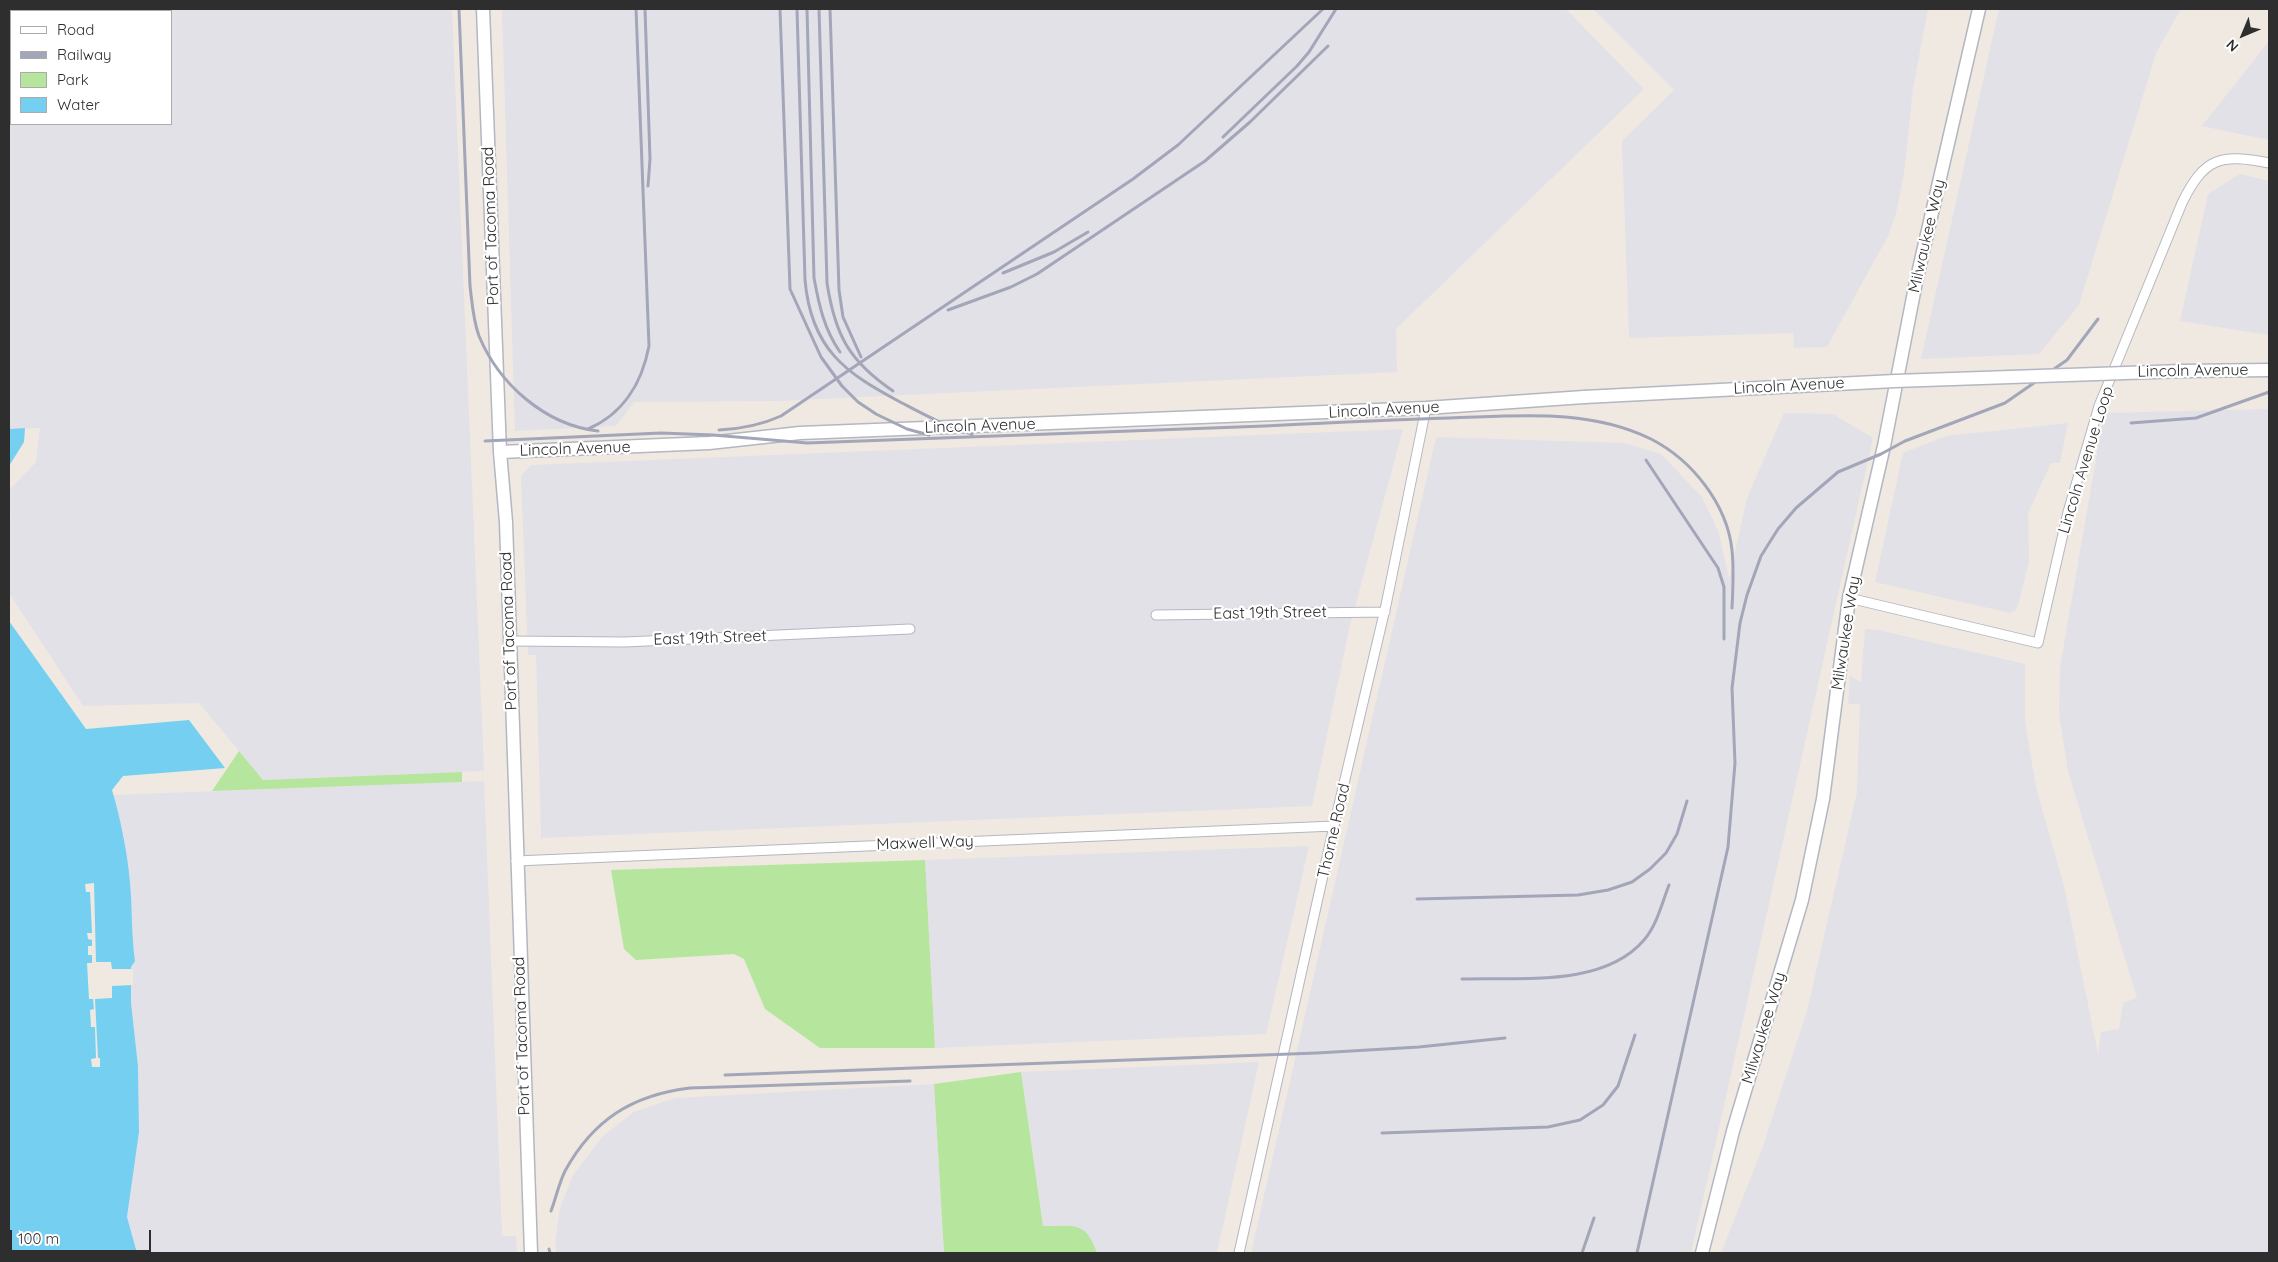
<!DOCTYPE html>
<html>
<head>
<meta charset="utf-8">
<style>
  body { margin:0 }
  #map { position:relative; width:2278px; height:1262px; overflow:hidden; background:#efe9e1; font-family:Quicksand,sans-serif }
  canvas { display:block }
  .frame { position:absolute; inset:0; border:10px solid #2e2e2e; pointer-events:none }
  .legend { position:absolute; left:10px; top:10px; width:162px; height:115px; box-sizing:border-box; background:#fff; border:1px solid #ababab; margin:0; padding:6px 9px; list-style:none; font-size:15px; color:#2e2e2e }
  .legend li { display:flex; align-items:center; gap:10px; height:25px }
  .legend b { width:25px; border:1px solid #ababab }
  .north { position:absolute; left:2218px; top:10px; width:50px; height:50px; -webkit-text-stroke:4px #fff; paint-order:stroke; rotate:225deg; font-size:14px; font-weight:700; line-height:20px; text-align:center; color:#2e2e2e }
  .north::after { content:''; display:block; margin:auto; width:18px; height:22px; background:#2e2e2e; clip-path:polygon(50% 0,100% 100%,50% 72%,0 100%) }
  .scale { position:absolute; left:10px; top:1230px; width:141px; height:22px; box-sizing:border-box; border:2px solid #2e2e2e; border-top:0; padding-left:6px; font-size:15px; line-height:18px; white-space:nowrap; color:#2e2e2e; -webkit-text-stroke:4px #fff; paint-order:stroke }
</style>
</head>
<body>
<div id="map">
<canvas width="2278" height="1262"></canvas>
<div class="frame"></div>
<ul class="legend">
<li><b style="height:6px;background:#fff"></b>Road</li>
<li><b style="height:6px;background:#a3a6b8"></b>Railway</li>
<li><b style="height:14px;background:#b6e59e"></b>Park</li>
<li><b style="height:14px;background:#75cff0"></b>Water</li>
</ul>
<div class="north">N</div>
<div class="scale">100 m</div>
</div>
<script>
const ctx = document.querySelector('canvas').getContext('2d');
ctx.lineJoin = 'round';
function fillPath(path, color) { ctx.fillStyle = color; ctx.fill(path, 'evenodd'); }
function strokePath(path, color, width, dash) { ctx.strokeStyle = color; ctx.lineWidth = width; ctx.lineCap = dash ? 'butt' : 'round'; ctx.setLineDash(dash || []); ctx.stroke(path); }
function label(font, color, halo, rows, align = 'center') {
  ctx.font = font + ' Quicksand,sans-serif'; ctx.lineWidth = 4.5; ctx.setLineDash([]); ctx.textBaseline = 'middle'; ctx.strokeStyle = halo; ctx.fillStyle = color; for (const [text, x, y, turn = 0] of rows) {
    ctx.save(); ctx.translate(x, y); ctx.rotate((+turn || 0) * Math.PI / 180); ctx.textAlign = isNaN(turn) ? turn : align; if (halo) ctx.strokeText(text, 0, 0); ctx.fillText(text, 0, 0); ctx.restore();
  }
}
fillPath(new Path2D(`
  M9 9H452L484 771 263 780 199 703 83 706 9 593V518L11 516 9 509V490L36 462 40 428 9 429ZM11 11H171V124H11Z
  M502 9H1566L1644 89 1396 329 1397 372 777 401 634 402 616 426 515 431Z
  M1593 9H1928L1913 88 1904 174 1896 213 1888 236 1827 347 1794 348 1793 333 1629 338 1622 141 1674 90Z
  M1999 9H2181L2156 53 2079 305 2039 354 1921 359Z
  M2269 41V140L2202 126Z
  M2240 174 2269 181V335L2180 321 2208 194Z
  M2269 409V1253H1721L1761 1152 1807 1011 1857 792 1860 704H1848L1850 676 1861 682 1865 629 1878 630 2025 664V720L2031 758 2037 791 2065 890 2098 1054 2101 1032 2119 1029 2123 1003 2137 998 2068 771 2059 714 2060 667 2104 413Z
  M1784 413 1833 414 1873 438 1691 1253H1251L1436 437 1624 443 1661 454 1702 497 1719 533 1729 579 1747 498Z
  M2068 423 2060 463H2051L2028 513 2029 561 2017 609 2010 613 1875 582 1903 453 1946 436Z
  M1403 429 1350 625 1312 806 541 838 536 655H528L521 476 531 465Z
  M484 781 502 1236H516L517 1253H137L127 1217 139 1132 138 1066 131 1003V967L135 961 130 927 131 895 124 837 113 795Z
  M1309 846 1266 1034 935 1048 925 860Z
  M1259 1062 1217 1253H1047L1021 1072Z
  M934 1084 944 1253H557L555 1244 560 1208 573 1175 603 1136 634 1112 675 1098Z`), '#e3e1e8');
fillPath(new Path2D(`
  M239 751 263 780 462 772V782L212 791Z
  M925 860 935 1048H820L765 1009 744 959 734 954 636 960 624 949 611 870Z
  M1021 1072 1043 1226C1073 1227 1085 1219 1097 1253H944L934 1084Z`), '#b6e59e');
fillPath(new Path2D(`
  M25 428 24 442 9 466V429Z
  M9 621 86 729 189 720 225 768 123 776 112 790C122 824 129 860 131 896 132 918 132 939 135 961L131 967V1003L138 1066 139 1132 127 1217 137 1253H9Z`), '#75cff0');
fillPath(new Path2D(`
  M94 883 96 962H111L112 969H133V985L112 986V998L95 999 98 1058H100V1067H92L91 1059 96 1058 95 1027H91L90 1010 94 1009 93 999H89L87 963H92V955H88V946H92V940L88 939 87 933H92L90 892H86L85 884Z`), '#efe9e1');
const street = new Path2D(`
  M1849 598 2038 643 2068 512 2099 406 2182 203C2204 158 2220 153 2269 163
  M1156 615 1385 612
  M510 641 625 642 910 629
  M516 861 1334 826
  M1239 1253 1334 826 1386 605 1426 408`);
const secondary = new Path2D(`
  M483 9 500 452 506 522 531 1253
  M2183 371 2269 370
  M500 452 709 443 800 433 1426 408 1584 397
  M1702 1253 1733 1131 1802 900 1823 799 1849 598 1884 446 1916 282 1979 9`);
strokePath(street, '#b4b7c1', 11);
strokePath(secondary, '#b4b7c1', 15);
strokePath(street, '#fff', 9);
strokePath(secondary, '#fff', 12);
strokePath(new Path2D(`
  M459 9 470 286C472 302 473 320 479 336 499 384 545 425 598 431
  M645 9 650 159 648 186
  M780 9 790 289 821 357 842 386 858 402 876 414 907 429 929 435
  M797 9 805 280C811 349 845 373 902 403 925 415 947 427 972 434
  M807 9 814 278C819 305 824 329 840 352
  M819 9 827 283C835 335 849 361 893 391
  M830 9 839 290 843 317 861 357
  M1223 137 1297 66 1309 52 1336 9
  M1003 273 1054 252 1088 232
  M948 310 1011 287 1037 274 1205 161 1250 122 1328 46
  M2131 423 2196 418 2269 392
  M588 429C623 414 642 383 649 346L636 9
  M719 430C741 429 761 425 781 416L1133 179 1178 145 1323 9
  M485 441 661 433 713 435 807 443C959 437 1112 432 1265 426 1326 423 1388 420 1449 418 1517 416 1588 408 1651 439 1692 460 1727 504 1732 550 1734 569 1733 589 1732 608
  M1646 460 1718 568 1724 587V639
  M1417 899 1578 895 1608 890 1632 882 1650 869 1666 853 1677 834 1687 801
  M1462 979C1519 977 1603 988 1644 940 1657 925 1662 903 1669 885
  M725 1075 1317 1053 1419 1047 1505 1038
  M1382 1133 1548 1127 1580 1120 1603 1105 1618 1086 1635 1035
  M551 1211C556 1198 559 1183 565 1171 593 1120 632 1095 690 1088L910 1081
  M549 1249 550 1253
  M1582 1253 1594 1218
  M1637 1253 1728 847 1735 763 1732 688 1740 623 1747 595 1761 556 1778 529 1796 508 1838 472 1881 454 1905 441 2005 403 2067 360 2098 319`), '#a3a6b8', 3);
const secondaryBridge = new Path2D(`
  M1584 397 1895 381 2183 371`);
strokePath(secondaryBridge, '#b4b7c1', 15, []);
strokePath(secondaryBridge, '#fff', 12);
label('16px', '#2e2e2e', '#fff', [
  ["Port of Tacoma Road",491,226,-92],
  ["Milwaukee Way",1927,236,-77],
  ["Lincoln Avenue",2193,371,-1],
  ["Lincoln Avenue",1789,386,-3],
  ["Lincoln Avenue",1384,410,-3],
  ["Lincoln Avenue",980,426,-2],
  ["Lincoln Avenue",575,449,-2],
  ["Lincoln Avenue Loop",2086,460,-73],
  ["East 19th Street",1270,613,-1],
  ["Port of Tacoma Road",509,631,-92],
  ["Milwaukee Way",1846,633,-81],
  ["East 19th Street",710,638,-2],
  ["Thorne Road",1334,831,-77],
  ["Maxwell Way",925,843,-2],
  ["Milwaukee Way",1764,1028,-73],
  ["Port of Tacoma Road",522,1036,-92]
]);
</script>
</body>
</html>
